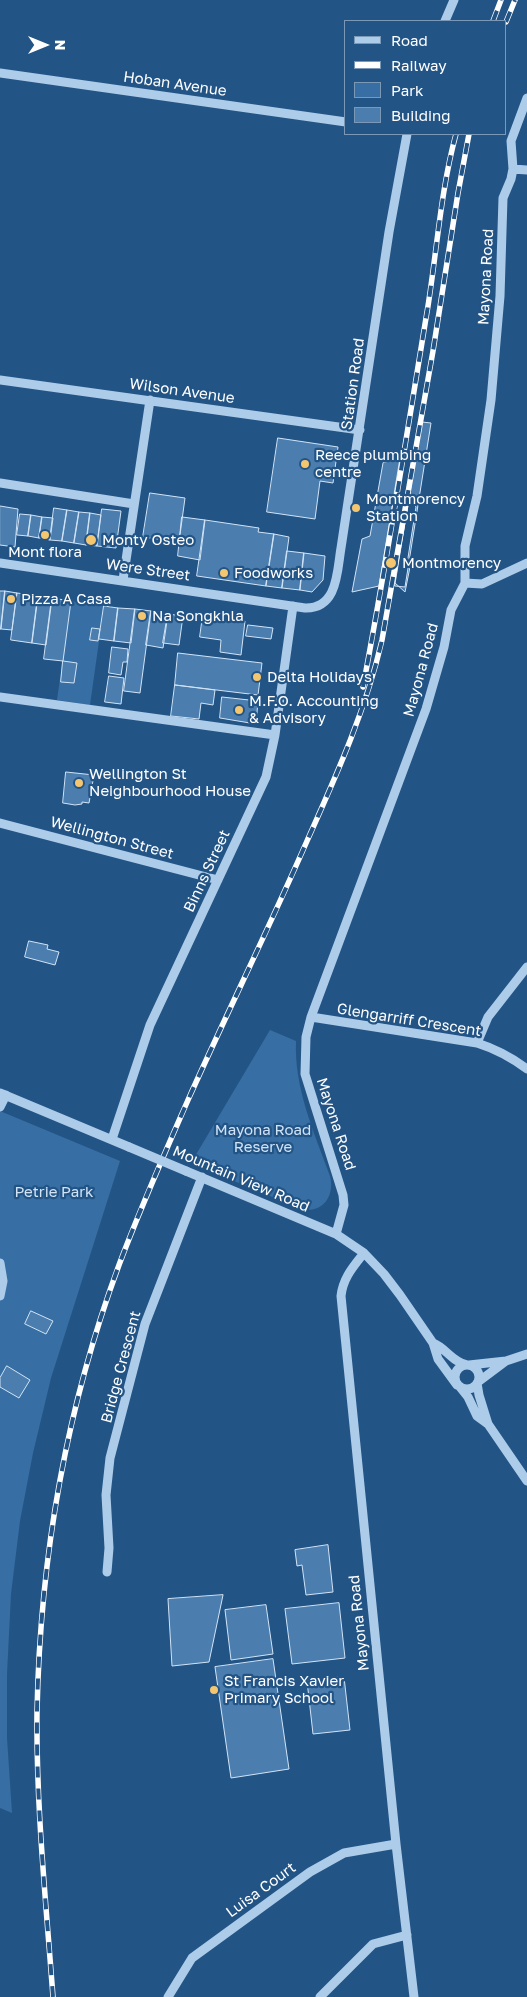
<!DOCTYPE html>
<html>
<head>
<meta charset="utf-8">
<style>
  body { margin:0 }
  #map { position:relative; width:527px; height:1997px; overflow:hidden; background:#235486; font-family:"Golos Text",sans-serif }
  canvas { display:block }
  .legend { position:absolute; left:344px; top:20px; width:162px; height:115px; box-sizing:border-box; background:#235486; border:1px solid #7b98b6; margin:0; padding:6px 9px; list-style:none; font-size:15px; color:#fff }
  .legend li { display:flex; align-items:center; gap:10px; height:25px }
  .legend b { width:25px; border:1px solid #7b98b6 }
  .north { position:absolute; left:20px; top:20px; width:50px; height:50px; -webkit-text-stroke:4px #235486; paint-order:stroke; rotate:90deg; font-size:14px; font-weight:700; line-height:20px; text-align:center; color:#fff }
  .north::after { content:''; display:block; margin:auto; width:18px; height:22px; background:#fff; clip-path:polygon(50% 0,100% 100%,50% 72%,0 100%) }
</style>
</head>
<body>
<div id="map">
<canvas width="527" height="1997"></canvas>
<ul class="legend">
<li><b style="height:6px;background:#adcce9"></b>Road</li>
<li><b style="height:6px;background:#fff"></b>Railway</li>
<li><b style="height:14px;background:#376ea3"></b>Park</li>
<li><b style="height:14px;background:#4b7eae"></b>Building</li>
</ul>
<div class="north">N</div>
</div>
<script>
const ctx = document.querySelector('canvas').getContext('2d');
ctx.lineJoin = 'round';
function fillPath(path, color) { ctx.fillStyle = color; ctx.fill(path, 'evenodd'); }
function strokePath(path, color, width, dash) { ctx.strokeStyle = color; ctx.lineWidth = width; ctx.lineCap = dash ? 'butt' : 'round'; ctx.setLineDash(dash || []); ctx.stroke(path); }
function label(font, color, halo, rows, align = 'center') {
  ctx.font = font + ' "Golos Text",sans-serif'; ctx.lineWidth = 4.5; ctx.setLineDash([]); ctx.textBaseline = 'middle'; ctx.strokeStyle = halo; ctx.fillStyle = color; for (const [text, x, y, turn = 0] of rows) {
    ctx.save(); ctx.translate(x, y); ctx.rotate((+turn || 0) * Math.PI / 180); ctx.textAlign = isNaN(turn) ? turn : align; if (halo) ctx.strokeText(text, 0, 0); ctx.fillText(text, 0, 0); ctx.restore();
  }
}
fillPath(new Path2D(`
  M71 601 104 606 90 705 57 700Z
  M270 1030 296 1041C294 1088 314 1132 330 1176 335 1196 323 1214 301 1209L191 1163Z
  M0 1111 120 1161 51 1378 33 1453 20 1521 11 1594 7 1674V1738L12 1813 0 1808Z`), '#376ea3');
const building = new Path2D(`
  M422 422 431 423 405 587 395 586Z
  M278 438 338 447 333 483 320 481 315 519 267 512Z
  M400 458 379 586 352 592 362 539 370 536 383 463Z
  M150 493 185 498 179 542 143 537Z
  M409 499 416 507 407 564 410 567 405 592 395 583Z
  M0 506 18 509 15 547 0 545Z
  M54 508 67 510 62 541 50 540Z
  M102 509 121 511 116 548 97 546Z
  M67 510 79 512 74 543 62 541Z
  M79 512 90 513 86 545 74 543Z
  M90 513 101 515 97 546 86 545Z
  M20 514 31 515 28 536 17 535Z
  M31 515 42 517 39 538 28 536Z
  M42 517 53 518 50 540 39 538Z
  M182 517 205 520 200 560 178 556Z
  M205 520 259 528 258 532 274 534 266 586 197 576Z
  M274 534 289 537 282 588 266 586Z
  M287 551 304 553 300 590 282 588Z
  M304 553 325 556 323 580 312 592 300 590Z
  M0 591H5L1 629H0Z
  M5 591 17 593 12 630 1 629Z
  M17 593 38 596 32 643 11 640Z
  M38 596 52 598 46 645 32 643Z
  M52 598 71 601 63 661 44 659Z
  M104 606 118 608 114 641 99 639Z
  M118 608 135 609 131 643 114 641Z
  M135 609 151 611 140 693 124 691Z
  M151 611 168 614 163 648 146 645Z
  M168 614 183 616 179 645 163 643Z
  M203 615 245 621 241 655 220 652 221 640 200 637Z
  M248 625 273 628 271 639 246 636Z
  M92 628 100 629 98 641 90 640Z
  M112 647 128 649 127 662H123L121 675 109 673Z
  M178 653 262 663 258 695 175 685Z
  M63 661 77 663 74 683 61 682Z
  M109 676 124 678 121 704 105 702Z
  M175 685 215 690 213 705 201 703 199 719 171 716Z
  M222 697 258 701 256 724 220 718Z
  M66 772 94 775 89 803 82 802V804L75 805 63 803Z
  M29 941 48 945 47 949 59 952 55 965 25 957Z
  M31 1311 53 1321 46 1334 25 1324Z
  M7 1366 30 1380 19 1398 0 1387V1378Z
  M328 1545 333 1592 306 1595 302 1565 297 1566 295 1550Z
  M223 1595 209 1662 172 1666 168 1599Z
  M339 1603 345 1658 292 1664 285 1609Z
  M266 1605 273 1654 231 1660 225 1610Z
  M273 1659 289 1769 231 1778 215 1667Z
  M344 1677 350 1730 313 1734 307 1681Z`);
fillPath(building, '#4b7eae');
strokePath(building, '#d1e4f7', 1);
strokePath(new Path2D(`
  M445 21 454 0
  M0 73 346 122
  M513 169 527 170
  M0 380 360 430
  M0 483 134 504
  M0 563 305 608C338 609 337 571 341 548L389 232 407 134
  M123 580 150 400
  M465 583 482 584 527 563
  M0 697 275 735
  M0 823 218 880
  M311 1017 477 1043C496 1049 511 1057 527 1069
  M477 1043 488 1017 527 967
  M0 1093 129 1147
  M0 1107 6 1095
  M112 1139 150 1025 266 777 275 735 293 606
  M186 1171 336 1234 364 1253 384 1274 400 1295 433 1343 438 1359 457 1385
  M336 1234 344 1205 343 1195 305 1074 306 1037 311 1017 426 709 444 647 451 610 465 583V546L477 496 491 400 500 296 503 198 511 179 513 169 511 141 527 98
  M364 1253C353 1267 343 1278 341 1296L396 1844 414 1997
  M0 1263 3 1281 0 1296
  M433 1343C446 1348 452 1362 467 1365
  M469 1365 506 1361 527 1354
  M455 1377a12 12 0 1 1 24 0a12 12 0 1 1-24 0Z
  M478 1382 506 1361
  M477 1383 479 1395 488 1424
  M460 1387 468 1397 477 1416 488 1424 527 1481
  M107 1572 109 1548 106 1495 110 1458 145 1324 202 1177
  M168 1997 192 1958 310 1872 344 1853 396 1844
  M320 1997 373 1944 407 1935`), '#adcce9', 9);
const rail = new Path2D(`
  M493 21 501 0
  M506 22 515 0
  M363 687C387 560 407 433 428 306 437 249 441 189 456 134
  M53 1997C46 1902 36 1807 37 1712 40 1559 66 1408 119 1265 140 1209 164 1155 188 1100 227 1013 269 928 307 841 336 776 366 710 382 640L433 351 458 193 469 134`);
strokePath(rail, '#fff', 5.5);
strokePath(rail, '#235486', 4, [11]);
strokePath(new Path2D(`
  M129 1147 186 1171`), '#adcce9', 9);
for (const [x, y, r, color] of [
  [305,464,5,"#f4c670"],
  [356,508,5,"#f4c670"],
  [45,535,5,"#f4c670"],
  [91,540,6,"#f4c670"],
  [391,563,6,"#f4c670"],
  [224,573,5,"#f4c670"],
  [11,599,5,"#f4c670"],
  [142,616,5,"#f4c670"],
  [257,677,5,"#f4c670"],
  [239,710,5,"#f4c670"],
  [79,783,5,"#f4c670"],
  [214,1690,5,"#f4c670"]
]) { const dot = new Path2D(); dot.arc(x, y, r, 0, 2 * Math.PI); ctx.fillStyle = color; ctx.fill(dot); strokePath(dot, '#235486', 2); }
label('15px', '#fff', '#235486', [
  ["Hoban Avenue",175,84,8],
  ["Mayona Road",486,277,-87],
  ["Station Road",353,384,-82],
  ["Wilson Avenue",182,391,8],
  ["Were Street",148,570,8],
  ["Mayona Road",421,670,-75],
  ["Wellington Street",112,838,15],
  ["Binns Street",207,871,-65],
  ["Glengarriff Crescent",409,1020,9],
  ["Mayona Road",336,1124,72],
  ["Mountain View Road",241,1179,23],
  ["Bridge Crescent",121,1367,-75],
  ["Mayona Road",359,1623,-96],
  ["Luisa Court",261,1890,-36]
]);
label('15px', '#fff', '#235486', [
  ["Reece plumbing",315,455],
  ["centre",315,472],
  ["Montmorency",366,499],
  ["Station",366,516],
  ["Monty Osteo",102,540],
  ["Mont flora",45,552,"center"],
  ["Montmorency",402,563],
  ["Foodworks",234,573],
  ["Pizza A Casa",21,599],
  ["Na Songkhla",152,616],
  ["Delta Holidays",267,677],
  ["M.F.O. Accounting",249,701],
  ["& Advisory",249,718],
  ["Wellington St",89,774],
  ["Neighbourhood House",89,791],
  ["St Francis Xavier",224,1681],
  ["Primary School",224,1698]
], 'left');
label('15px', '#d1e4f7', '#235486', [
  ["Mayona Road",263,1130],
  ["Reserve",263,1147],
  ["Petrie Park",54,1192]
]);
</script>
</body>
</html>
